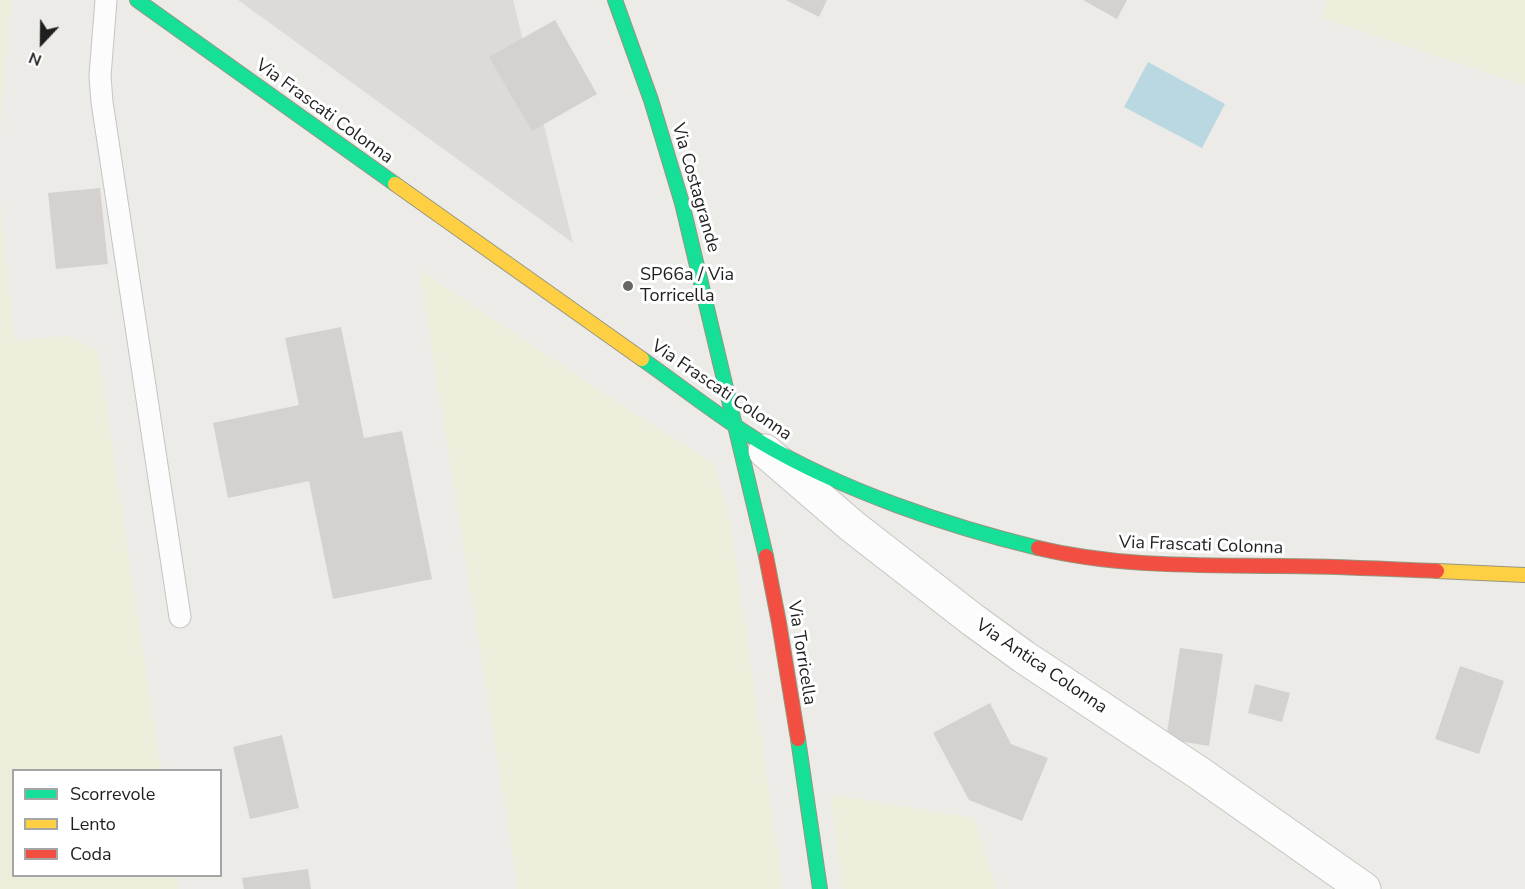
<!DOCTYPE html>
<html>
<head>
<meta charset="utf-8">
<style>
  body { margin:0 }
  #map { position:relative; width:1525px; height:889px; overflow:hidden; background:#edebe8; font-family:"Nunito Sans",sans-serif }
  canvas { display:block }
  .legend { position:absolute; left:12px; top:769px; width:210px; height:108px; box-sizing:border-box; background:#fff; border:2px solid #a5a5a5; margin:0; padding:8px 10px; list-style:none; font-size:18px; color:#1f1f1f }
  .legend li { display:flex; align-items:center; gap:12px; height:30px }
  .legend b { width:30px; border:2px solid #a5a5a5 }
  .north { position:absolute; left:12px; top:12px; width:60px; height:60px; -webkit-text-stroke:4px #fff; paint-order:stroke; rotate:202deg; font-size:16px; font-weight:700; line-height:24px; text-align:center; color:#1f1f1f }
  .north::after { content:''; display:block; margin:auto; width:21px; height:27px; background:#1f1f1f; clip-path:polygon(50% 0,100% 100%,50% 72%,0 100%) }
</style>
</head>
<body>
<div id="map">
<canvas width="1525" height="889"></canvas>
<ul class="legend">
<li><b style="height:8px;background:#16e098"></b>Scorrevole</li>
<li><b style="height:8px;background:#ffcf43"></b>Lento</li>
<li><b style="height:8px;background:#f24e42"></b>Coda</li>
</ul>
<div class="north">N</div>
</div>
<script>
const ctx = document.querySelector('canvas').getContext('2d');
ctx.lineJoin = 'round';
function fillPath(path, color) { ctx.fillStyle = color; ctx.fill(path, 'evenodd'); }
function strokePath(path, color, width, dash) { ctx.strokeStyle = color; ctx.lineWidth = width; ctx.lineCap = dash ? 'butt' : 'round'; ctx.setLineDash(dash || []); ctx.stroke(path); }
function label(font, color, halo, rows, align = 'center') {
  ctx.font = font + ' "Nunito Sans",sans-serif'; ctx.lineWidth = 6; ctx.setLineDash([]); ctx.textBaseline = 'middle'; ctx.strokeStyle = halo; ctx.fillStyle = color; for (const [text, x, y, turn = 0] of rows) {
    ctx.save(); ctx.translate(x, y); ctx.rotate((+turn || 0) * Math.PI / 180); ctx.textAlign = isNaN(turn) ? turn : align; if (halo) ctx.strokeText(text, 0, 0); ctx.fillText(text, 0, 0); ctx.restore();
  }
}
fillPath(new Path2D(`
  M238 0H513L573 243Z`), '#dcdbd9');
fillPath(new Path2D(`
  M0 0H11L0 135Z
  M1327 0H1525V85L1320 18Z
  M0 198 14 340 67 336 98 350 161 770H14V876H177L179 889H0Z
  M419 269 610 397 713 463 730 518 783 889H518Z
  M830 794 974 818 997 889H842Z`), '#eceddb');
fillPath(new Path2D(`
  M1148 62 1225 104 1202 148 1124 107Z`), '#bad8e1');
fillPath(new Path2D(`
  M786 0H827L819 17Z
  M1083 0H1127L1117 19Z
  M555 20 597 94 532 131 489 57Z
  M100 188 108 264 56 269 48 193Z
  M341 327 364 438 402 431 432 579 333 599 309 481 228 498 213 423 299 405 285 338Z
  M1180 648 1223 654 1209 746 1166 739Z
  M1460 666 1504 681 1479 754 1435 739Z
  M1255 684 1290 693 1282 722 1248 713Z
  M990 703 1011 744 1048 758 1022 821 969 800 933 733Z
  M282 735 299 808 250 819 233 747Z
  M308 869 311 889H244L242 878Z`), '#d4d1cf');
const lane = new Path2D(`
  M106 0 100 76 102 102 180 617`);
const street = new Path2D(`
  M765 451 852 526 973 620 1024 657 1199 773 1364 889`);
const fast = new Path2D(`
  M137 0 395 184
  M615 0 651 100 682 203 766 556
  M642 359C682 387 720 418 762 443 842 490 947 526 1038 548
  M798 739 820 889`);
const slow = new Path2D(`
  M395 184 642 359
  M1437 571 1525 575`);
const jam = new Path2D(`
  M1038 548C1117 567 1197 565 1278 566 1331 566 1384 569 1437 571
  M766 556 779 623 798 739`);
strokePath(lane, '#c6c5c4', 23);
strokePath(street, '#c6c5c4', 35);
strokePath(fast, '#95977f', 16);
strokePath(slow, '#95977f', 16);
strokePath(jam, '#95977f', 16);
strokePath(lane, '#fcfcfc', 21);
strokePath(street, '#fcfcfc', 33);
strokePath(fast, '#16e098', 14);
strokePath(slow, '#ffcf43', 14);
strokePath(jam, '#f24e42', 14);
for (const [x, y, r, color] of [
  [628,286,6,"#676665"]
]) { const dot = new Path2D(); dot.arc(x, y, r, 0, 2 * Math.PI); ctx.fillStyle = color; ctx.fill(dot); strokePath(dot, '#fff', 2); }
label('18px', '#1f1f1f', '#fff', [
  ["Via Frascati Colonna",324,112,36],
  ["Via Costagrande",695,188,74],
  ["Via Frascati Colonna",721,391,34],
  ["Via Frascati Colonna",1201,546,2],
  ["Via Torricella",801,653,81],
  ["Via Antica Colonna",1041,667,34]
]);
label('18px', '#1f1f1f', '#fff', [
  ["SP66a / Via",640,276],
  ["Torricella",640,297]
], 'left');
</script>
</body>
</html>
